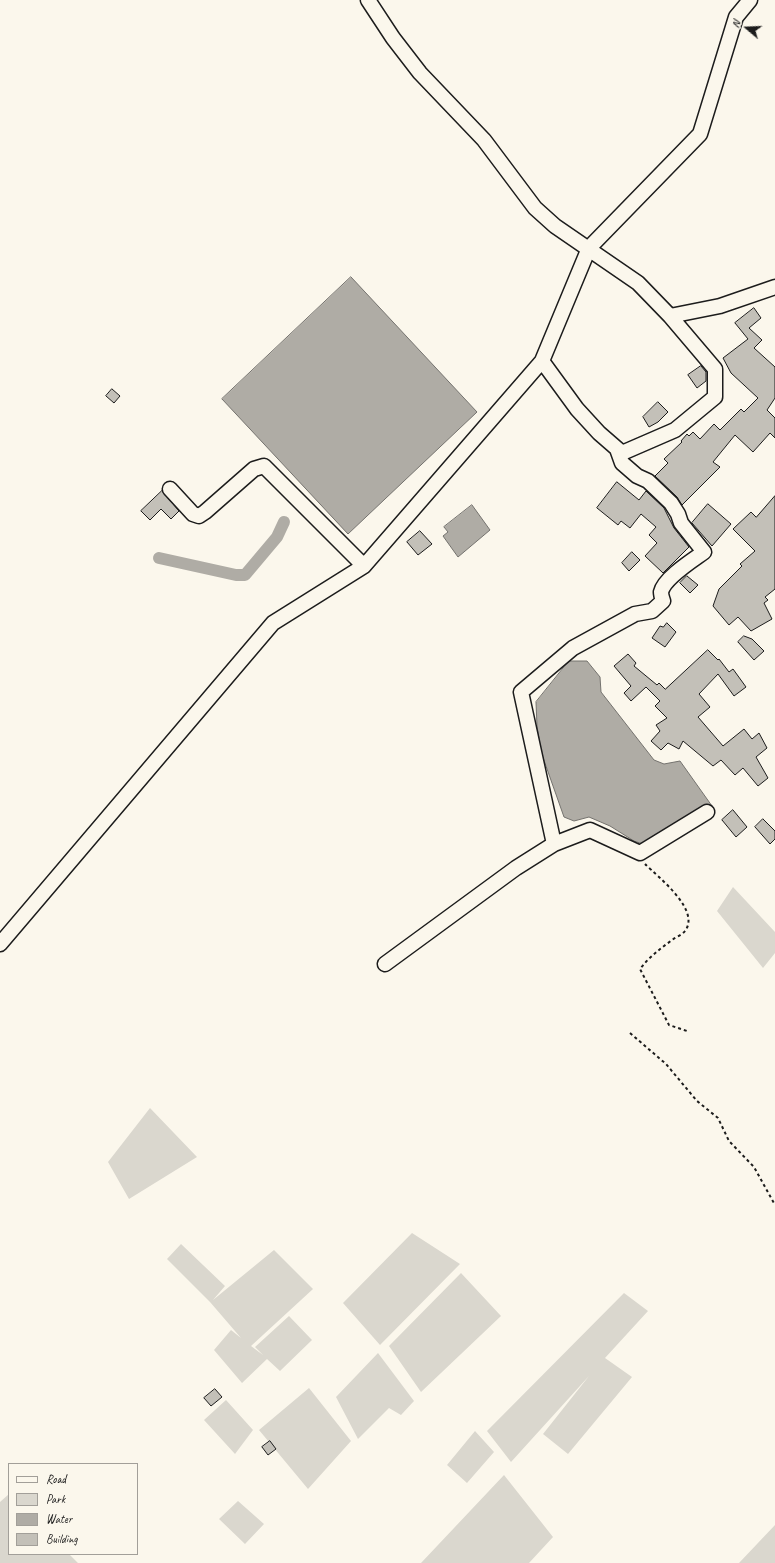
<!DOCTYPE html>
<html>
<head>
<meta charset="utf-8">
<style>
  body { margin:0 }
  #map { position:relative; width:775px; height:1563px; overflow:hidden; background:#fbf7ec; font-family:Caveat,sans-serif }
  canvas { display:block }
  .legend { position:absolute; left:8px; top:1463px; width:130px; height:92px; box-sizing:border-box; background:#fbf7ec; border:1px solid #a29f99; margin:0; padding:5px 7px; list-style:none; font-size:12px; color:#1c1c1c }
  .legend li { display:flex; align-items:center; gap:8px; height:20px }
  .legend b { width:20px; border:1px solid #a29f99 }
  .north { position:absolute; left:727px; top:8px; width:40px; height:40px; -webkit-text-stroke:3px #fbf7ec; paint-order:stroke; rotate:289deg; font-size:11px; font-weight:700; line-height:16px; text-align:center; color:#1c1c1c }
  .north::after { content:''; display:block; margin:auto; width:14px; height:18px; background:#1c1c1c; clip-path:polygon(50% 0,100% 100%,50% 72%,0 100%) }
</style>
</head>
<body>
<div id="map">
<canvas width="775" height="1563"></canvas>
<ul class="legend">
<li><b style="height:5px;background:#fbf7ec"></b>Road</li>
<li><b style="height:11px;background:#dad7ce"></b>Park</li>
<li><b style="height:11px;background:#afaca5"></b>Water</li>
<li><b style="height:11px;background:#c3c0b8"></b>Building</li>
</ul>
<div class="north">N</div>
</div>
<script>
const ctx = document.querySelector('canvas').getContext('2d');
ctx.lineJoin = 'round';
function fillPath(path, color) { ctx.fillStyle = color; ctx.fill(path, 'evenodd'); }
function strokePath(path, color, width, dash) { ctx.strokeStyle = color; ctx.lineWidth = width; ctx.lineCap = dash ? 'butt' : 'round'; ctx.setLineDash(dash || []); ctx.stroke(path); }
fillPath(new Path2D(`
  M733 887 775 932V953L763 968 717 911Z
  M150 1108 197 1157 129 1199 108 1162Z
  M412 1233 460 1264 380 1345 343 1303Z
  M181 1244 225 1286 213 1300 274 1250 313 1289 251 1346 263 1355 255 1347 289 1316 312 1340 280 1371 267 1359 242 1383 214 1350 231 1330 241 1338 210 1302 167 1259Z
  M461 1273 501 1316 421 1392 389 1346Z
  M624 1293 648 1311 605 1358 632 1377 568 1454 543 1434 589 1376 511 1462 487 1431Z
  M378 1353 414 1401 401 1415 389 1408 358 1439 336 1397Z
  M309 1388 351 1441 308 1489 259 1430Z
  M226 1400 253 1430 235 1454 204 1420Z
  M475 1431 494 1452 467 1483 447 1465Z
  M504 1475 553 1537 529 1563H421Z
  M9 1494V1554H69L78 1563H0V1502Z
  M238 1501 264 1524 245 1544 219 1519Z
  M775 1525V1563H739Z`), '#dad7ce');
const water = new Path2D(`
  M351 277 477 412 348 534 222 399Z
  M472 505 490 530 458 557 443 536 448 532 444 527Z
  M569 661H587L600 677 601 692 654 760 664 764 680 761 712 806 643 844 634 841 610 826 589 817 574 821 564 817 541 752 537 726 536 702Z`);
fillPath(water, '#afaca5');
strokePath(water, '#74726e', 1);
strokePath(new Path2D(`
  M159 558 236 575H245L277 537 284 522`), '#afaca5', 12);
const building = new Path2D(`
  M754 308 761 318 749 328 762 340 754 348 775 367V398L767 410 775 418V438L770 433 753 452 735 435 713 462 720 467 682 505 677 497 655 476 668 463 664 459 682 442 681 441 687 434 689 436 693 432 700 439 714 424 720 430 741 409 744 412 758 398 731 373 723 358 748 339 735 323Z
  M701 366 706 372V381L697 388 688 375Z
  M112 389 120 396 114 403 106 396Z
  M658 402 668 412 658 422 649 427 643 417Z
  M617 482 639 500 646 491 664 508 674 528 689 547 663 573 645 556 657 543 649 535 656 527 641 514 630 528 621 521 618 525 597 508Z
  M162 491 179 511 171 519 161 509 150 520 141 511Z
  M775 496V589L765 597 768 600 764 603 772 619 751 631 738 617 729 625 713 606 719 589 742 566 740 564 755 551 733 529 751 512 756 517Z
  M708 504 731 524 712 546 692 523Z
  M420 531 432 544 418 555 407 542Z
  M632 552 640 560 629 571 622 563Z
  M687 576 698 585 690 593 680 583Z
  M667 623 676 632 665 647 652 638 660 626 663 627Z
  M744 636 752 639 764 651 754 660 738 642Z
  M708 650 718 660 719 659 729 672 733 669 746 687 734 696 718 674 699 694 710 707 698 717 723 746 744 729 752 739 759 733 767 748 756 757 768 778 758 786 743 768 735 775 721 760 713 766 683 741 679 749 668 743 661 750 651 741 660 731 656 725 667 718 655 706 660 701 646 687 631 701 624 693 631 686 614 666 628 654 636 663 634 666 657 685 659 683 665 689Z
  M733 810 747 827 736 837 722 820Z
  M763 819 775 831V839L770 844 755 827Z
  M215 1389 222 1397 211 1406 204 1398Z
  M270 1441 276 1449 268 1455 262 1447Z`);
fillPath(building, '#c3c0b8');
strokePath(building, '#1c1c1c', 1);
const minor = new Path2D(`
  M368 0 393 38 420 73 484 140 535 208 555 226 638 283 670 316
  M542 361 577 409 599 433 622 453 675 430 715 397V369L670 316 720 306 775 287
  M170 489 193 514 199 516 205 512 254 469 264 466 364 566
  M554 844 590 830 640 853 707 812
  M0 944 273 623 364 566 542 361 589 248 700 134 736 17 750 0
  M385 964 516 868 554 844 521 692 573 648 635 614 652 611 663 601C662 598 661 595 661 592 664 578 693 560 704 552L681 523 678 514 671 503 648 481 637 476 622 463 617 449`);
strokePath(minor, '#1c1c1c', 17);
strokePath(new Path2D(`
  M645 864C658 877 701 910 685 931 682 935 676 937 672 940 660 949 649 957 640 969L669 1025 687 1031
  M630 1033 666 1064 697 1101 718 1118 729 1141 754 1167 775 1205`), '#1c1c1c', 2, [3, 3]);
strokePath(minor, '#fbf7ec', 14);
</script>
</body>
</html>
